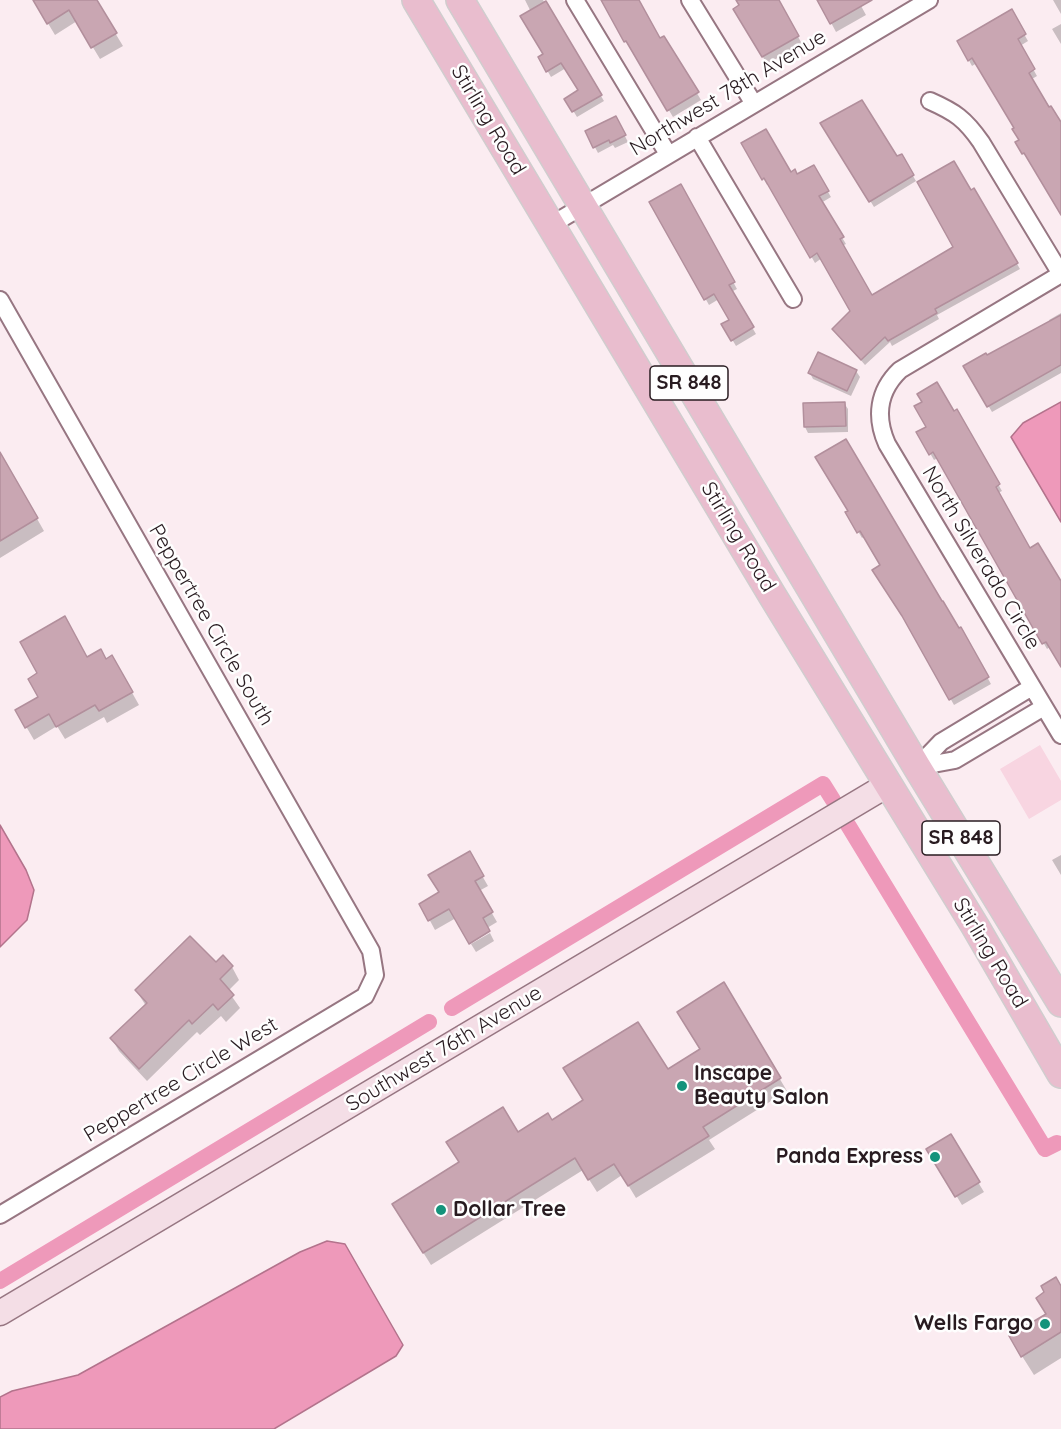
<!DOCTYPE html>
<html>
<head>
<meta charset="utf-8">
<style>
  body { margin:0 }
  canvas { display:block; background:#fbecf1 }
</style>
</head>
<body>
<canvas width="1061" height="1429"></canvas>
<script>
const ctx = document.querySelector('canvas').getContext('2d');
ctx.lineJoin = 'round';
function fillPath(path, color) { ctx.fillStyle = color; ctx.fill(path, 'evenodd'); }
function strokePath(path, color, width, dash) { ctx.strokeStyle = color; ctx.lineWidth = width; ctx.lineCap = dash ? 'butt' : 'round'; ctx.setLineDash(dash || []); ctx.stroke(path); }
function label(font, color, halo, rows, align = 'center') {
  ctx.font = font + ' Quicksand,sans-serif'; ctx.lineWidth = 5; ctx.setLineDash([]); ctx.textBaseline = 'middle'; ctx.strokeStyle = halo; ctx.fillStyle = color; for (const [text, x, y, turn = 0] of rows) {
    ctx.save(); ctx.translate(x, y); ctx.rotate((+turn || 0) * Math.PI / 180); ctx.textAlign = isNaN(turn) ? turn : align; if (halo) ctx.strokeText(text, 0, 0); ctx.fillText(text, 0, 0); ctx.restore();
  }
}
fillPath(new Path2D(`
  M1040 745 1061 781V800L1029 819 1000 769Z`), '#f8d5e1');
const water = new Path2D(`
  M1061 402V522L1011 437 1023 423Z
  M0 825 26 870 34 890 27 920 0 947Z
  M327 1241 345 1244 403 1345 396 1356 274 1429H0V1397L12 1391 78 1375 300 1252Z`);
fillPath(water, '#ee99ba');
strokePath(water, '#b3738c', 1.5);
fillPath(new Path2D(`
  M34 0H89L106 18 123 46 100 59 77 21 55 35Z
  M525 0H543L604 101 577 117 566 99 580 91 566 68 551 77 540 58 545 55 531 12Z
  M603 0H637L660 40 664 38 701 100 673 117Z
  M738 0H778L802 44 767 64 735 9 741 6Z
  M819 0H863L860 4 866 15 836 32Z
  M1053 0H1061V14Z
  M1011 12 1028 41 1020 46 1037 76 1032 79 1061 126V209L1017 142 1021 140 1016 129 977 63 972 66 959 42Z
  M1061 24V44L1052 29Z
  M615 117 628 142 615 148 613 145 598 153 587 132Z
  M823 124 897 158 901 156 916 181 874 207Z
  M743 144 790 174 796 175 813 167 831 197 821 203 846 244 842 246 872 298 955 247 971 192 974 190 1020 269 937 315 939 319 892 346 890 342 865 365 834 329 852 311 822 258 815 263 769 183 767 185Z
  M680 186 737 289 731 292 756 334 736 346 723 324 731 320 719 299 709 305 651 202Z
  M1061 313V373L992 412 966 367 1050 323 1049 320Z
  M856 371 860 377 851 396 813 379 810 373Z
  M844 403 848 409V432L808 433 805 427Z
  M956 411 1002 491 998 493 1029 550 1061 585V665L1050 647 1047 649 938 458 934 460 918 433Z
  M6 464 44 531 0 558V468Z
  M847 513 959 630 960 629 991 684 954 705 907 621 882 566 865 536 862 538Z
  M112 657 139 705 107 723 104 717 65 739 57 726 34 740 17 711 40 698V673L87 659 106 661Z
  M469 853 488 886 479 891 497 922 487 928 456 918 435 930 421 904 441 893Z
  M1061 855V875L1052 860Z
  M490 933 494 941 476 952 471 944Z
  M223 957 232 967 239 980 228 991 240 1008 226 1022 221 1016 200 1035 197 1032 147 1081 119 1051 112 1039 146 1006 136 990 216 964Z
  M723 984 787 1091 709 1140 715 1149 636 1198 622 1175 597 1192 583 1170 431 1265 401 1217 518 1134 552 1122 668 1071 702 1050Z
  M950 1136 984 1192 962 1205 928 1149Z
  M1061 1284V1358L1034 1375 1022 1356 1047 1315 1046 1293Z`), '#0003');
strokePath(new Path2D(`
  M848 825 1045 1149 1057 1143
  M452 1008 823 784 833 800
  M0 1281 429 1022`), '#ee99ba', 16);
const building = new Path2D(`
  M33 0H97L117 33 91 48 69 10 47 24Z
  M601 0H639L660 38 664 36 699 92 667 111 626 41 624 42Z
  M736 0H779L799 36 762 57 733 9 739 5Z
  M817 0H872L830 24Z
  M546 1 602 95 572 112 564 99 578 90 561 63 546 72 538 57 543 54 520 16Z
  M1012 9 1026 34 1018 39 1035 69 1029 73 1049 107 1051 106 1061 122V215L1024 153 1022 154 1015 142 1019 140 1012 129 1014 128 972 58 968 61 957 41Z
  M862 100 897 156 902 154 914 175 869 202 820 123Z
  M616 116 626 135 610 143 609 140 593 148 585 131Z
  M766 129 791 172 795 169 797 174 814 165 829 191 819 196 844 237 840 239 872 295 953 247 917 182 954 161 971 190 974 188 1018 263 935 309 937 313 888 341 885 337 861 360 832 329 850 311 817 253 810 258 764 178 762 180 741 143Z
  M681 184 735 282 729 285 754 327 731 341 721 324 729 320 714 294 704 300 649 202Z
  M1061 315V365L987 407 963 366 986 353 987 355Z
  M818 352 857 370 847 391 808 373Z
  M937 382 954 411 957 409 1000 484 996 487 1030 548 1038 543 1061 581V667L1046 642 1042 644 933 452 929 455 916 432 926 427 914 406 922 402 917 394Z
  M845 402 846 426 804 427 803 403Z
  M846 439 942 601H943L959 628 961 627 989 677 949 700 902 616 872 570 880 565 860 531 857 533 845 512 848 511 815 457Z
  M0 452 38 518 0 541Z
  M65 616 87 657 101 649 106 659 112 655 133 692 99 711 95 705 56 727 49 714 25 728 15 710 38 697 28 679 37 673 20 642Z
  M470 851 484 876 475 881 493 912 483 918 490 931 469 944 449 909 428 921 419 904 439 892 428 875Z
  M190 936 216 962 223 955 233 966 220 979 234 995 218 1010 213 1004 192 1024 189 1020 139 1069 110 1038 147 1003 135 990Z
  M724 982 781 1078 703 1127 709 1136 628 1186 614 1164 588 1180 575 1158 423 1253 392 1204 459 1162 446 1142 503 1107 518 1132 548 1113 552 1120 583 1100 563 1068 638 1022 668 1069 700 1049 677 1012Z
  M951 1134 980 1182 955 1197 926 1149Z
  M1056 1277 1061 1286V1332L1021 1357 1009 1336 1046 1314 1036 1298 1044 1292 1041 1286Z`);
fillPath(building, '#c9a6b2');
strokePath(building, '#b28f9c', 1.5);
const street = new Path2D(`
  M575 0 668 154
  M690 0 754 104
  M930 101C955 112 965 119 981 142L1061 274
  M697 137 793 299
  M551 225 929 0
  M1061 274 900 370C878 391 875 417 887 444L1061 735
  M0 300 371 951 375 975 365 996 0 1215
  M917 767 955 760 1044 707
  M917 767 941 742 1032 687`);
const secondary = new Path2D(`
  M0 1313 889 784`);
const primary = new Path2D(`
  M416 0 772 595 975 926 1061 1074
  M460 0 917 767 1061 1003`);
strokePath(street, '#977682', 20);
strokePath(secondary, '#977682', 27);
strokePath(primary, '#d0cdce', 30);
strokePath(street, '#fff', 16);
strokePath(secondary, '#f4dee6', 24);
strokePath(primary, '#e9bdce', 27);
for (const [x, y, r, color] of [
  [682,1086,6,"#14937b"],
  [935,1157,6,"#14937b"],
  [441,1210,6,"#14937b"],
  [1045,1324,6,"#14937b"]
]) { const dot = new Path2D(); dot.arc(x, y, r, 0, 2 * Math.PI); ctx.fillStyle = color; ctx.fill(dot); strokePath(dot, '#fefefe', 2); }
for (const [x, y, w] of [
  [689,383,78],
  [961,838,78]
]) { const box = new Path2D(); box.roundRect(x - w / 2, y - 17, w, 34, 4.5); ctx.fillStyle = '#fefefe'; ctx.fill(box); strokePath(box, '#281b20', 1.5); }
label('bold 20px', '#281b20', null, [
  ["SR 848",689,383],
  ["SR 848",961,838]
]);
label('21px', '#281b20', '#fefefe', [
  ["Northwest 78th Avenue",728,93,-31],
  ["Stirling Road",488,120,59],
  ["Stirling Road",738,537,59],
  ["North Silverado Circle",981,558,59],
  ["Peppertree Circle South",211,625,60],
  ["Stirling Road",990,953,59],
  ["Southwest 76th Avenue",444,1049,-31],
  ["Peppertree Circle West",181,1080,-31]
]);
label('bold 21px', '#281b20', '#fefefe', [
  ["Inscape",694,1074],
  ["Beauty Salon",694,1098],
  ["Panda Express",923,1157,"right"],
  ["Dollar Tree",453,1210],
  ["Wells Fargo",1033,1324,"right"]
], 'left');
</script>
</body>
</html>
